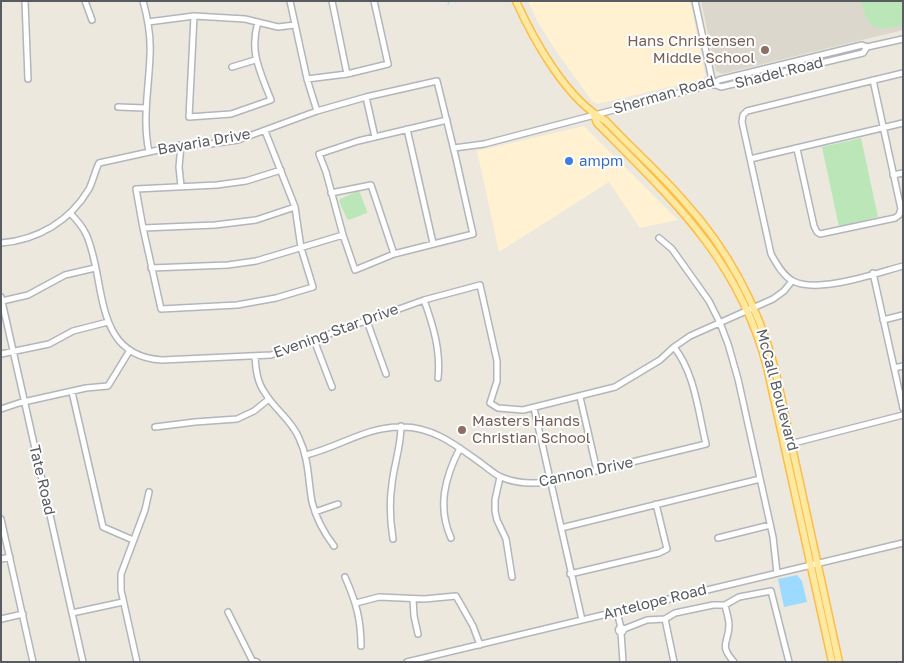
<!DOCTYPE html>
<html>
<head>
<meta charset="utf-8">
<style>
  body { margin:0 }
  #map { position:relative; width:904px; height:663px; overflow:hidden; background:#ece8de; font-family:"Golos Text",sans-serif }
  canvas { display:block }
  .frame { position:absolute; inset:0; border:2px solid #585c61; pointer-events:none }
</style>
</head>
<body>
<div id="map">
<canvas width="904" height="663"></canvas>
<div class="frame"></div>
</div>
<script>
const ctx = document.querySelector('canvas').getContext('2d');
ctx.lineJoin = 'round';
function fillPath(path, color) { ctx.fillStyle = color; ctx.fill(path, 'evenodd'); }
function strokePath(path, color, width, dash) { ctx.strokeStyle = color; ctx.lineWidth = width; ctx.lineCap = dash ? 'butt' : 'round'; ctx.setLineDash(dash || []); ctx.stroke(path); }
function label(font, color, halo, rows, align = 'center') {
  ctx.font = font + ' "Golos Text",sans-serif'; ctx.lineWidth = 4; ctx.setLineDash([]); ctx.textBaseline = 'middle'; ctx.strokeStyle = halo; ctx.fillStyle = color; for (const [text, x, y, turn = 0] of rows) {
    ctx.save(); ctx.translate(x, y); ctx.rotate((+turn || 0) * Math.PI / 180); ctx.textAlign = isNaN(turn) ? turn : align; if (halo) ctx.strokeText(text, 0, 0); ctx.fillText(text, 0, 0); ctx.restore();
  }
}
fillPath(new Path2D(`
  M528 1H690L705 74 704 79 597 104 592 101 556 51 537 21Z
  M584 126 678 220 640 228 609 182 499 252 477 151Z`), '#fff1d1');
fillPath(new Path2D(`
  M701 1H903V30L722 74 716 71Z`), '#dcd7cd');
fillPath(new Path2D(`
  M861 1H903V25C874 31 869 31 861 1Z
  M861 138 878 217 839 227 822 147Z
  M358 191 360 193 367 211V213L349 220 347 219 339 201 340 199Z`), '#bbe7b8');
fillPath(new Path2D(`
  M797 575 802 581 807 602 784 607 778 579Z`), '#9cdbff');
strokePath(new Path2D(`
  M448 5 449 1`), '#9cdbff', 1);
const minor = new Path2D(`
  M25 1 28 79
  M85 1 92 20
  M143 1C148 19 151 37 150 55 149 88 142 119 149 152
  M290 1 307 79 317 111
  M332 1 347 74
  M695 1 713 84
  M194 16 189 117 231 114 271 100C260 71 249 52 258 22
  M148 22 194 16 245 19 278 27 295 25
  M232 67 255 60
  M903 73 747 111 743 115 742 122 771 254C776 263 783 276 793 281 818 294 876 273 903 266
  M307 79 347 74 388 64 374 1
  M713 84 721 87 863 53 867 47
  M366 97 375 137
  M118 107 146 108
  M407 129 433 243
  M265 131 295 207 301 248 313 287 276 298 237 305 161 309 143 228 136 189 217 185 246 181 281 170
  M181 145 179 167 181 186
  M454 148 484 144 713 84 719 80 862 45 867 47 903 39
  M797 149 814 226 817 232 820 234 895 218 899 215 901 209 873 80
  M750 159 903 123
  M893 175 903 173
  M331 193 371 185 394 254
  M70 213C76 219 82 226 86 234 107 279 91 356 162 360L271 355 424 300 480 285 497 361V381L490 403 498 408 523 410 615 387 660 360 674 347 690 336 773 299 784 291 792 281
  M143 228 215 225 256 220 295 207
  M659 238 672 249 709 301 720 323 728 344 738 379 773 537 777 573
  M1 243C38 240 70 221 89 189 93 181 95 171 99 163L181 145 210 144 238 140 317 111 366 97 437 81C450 132 462 183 473 234L394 254 355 270 343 235 326 172 319 154 358 141 447 120
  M151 268 228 265 256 261 343 235
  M873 273 903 408
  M1 297 83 662
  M424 300C433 325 441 351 438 378
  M2 301 28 295 65 275 95 268
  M883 320 903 315
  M367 321 386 374
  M314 340 332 387
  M1 354 49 344 73 331 108 322
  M255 357C256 370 257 382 265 393 275 410 291 419 299 438 309 459 308 480 312 502 316 518 324 533 334 546
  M894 368 903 366
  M72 392 103 527 133 540
  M580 397 597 471
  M534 408 582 620
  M1 409 19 403 86 388 108 386 130 350
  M155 427 195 422 237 419 254 411 269 399
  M790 444 903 415
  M306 455C339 447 366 427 400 427 433 426 457 446 482 464 488 468 494 474 501 477 517 484 534 484 550 482L706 444C698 411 695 374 674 347
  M500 477 495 500V511L497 520 506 539 512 577
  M315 512 338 504
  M1 519 33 662
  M561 528 760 479
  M451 538C437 507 445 477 460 448
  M718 538 770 525
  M393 539C390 520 389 503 392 484 394 464 401 447 401 426
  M1 559 10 557
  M570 574 659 553 667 549 656 504
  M345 577C356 602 361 619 361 646
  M413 599 414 616 418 634
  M356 603 379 597 424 599 456 596 473 626 480 645
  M725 605C726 611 729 618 729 625 729 643 718 644 734 662
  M228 612 252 660 257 662
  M617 612 621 628
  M72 613 123 602
  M1 619 23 614
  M665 619 674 662
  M618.5 630a2.5 2.5 0 1 1 5 0a2.5 2.5 0 1 1-5 0Z
  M624 629 647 620 665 619 675 613 713 605H725L739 597 771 591 789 662
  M621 633 623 662
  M137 662 121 590V574L145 510 149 492
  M407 662 903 543`);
const major = new Path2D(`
  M516 1C534 41 567 100 606 121 631 148 659 172 683 200 727 248 758 306 775 369L839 662
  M594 115 597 123C672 199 739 259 767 367L832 662`);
strokePath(minor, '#b2b6bb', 8);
strokePath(major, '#fcbc48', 9);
strokePath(minor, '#fff', 5);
strokePath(major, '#ffe9a1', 6);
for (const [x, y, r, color] of [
  [765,50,5,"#8d6e63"],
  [569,161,5,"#3f7fe0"],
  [462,430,5,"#8d6e63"]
]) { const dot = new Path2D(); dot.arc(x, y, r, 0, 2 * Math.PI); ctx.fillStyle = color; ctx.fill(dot); strokePath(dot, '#fff', 2); }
label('15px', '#785e54', '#fff', [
  ["Hans Christensen",755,41],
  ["Middle School",755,58],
  ["Masters Hands",472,421,"left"],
  ["Christian School",472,438,"left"]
], 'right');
label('15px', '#585c61', '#fff', [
  ["Shadel Road",779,73,-14],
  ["Sherman Road",664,95,-16],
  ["Bavaria Drive",204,142,-10],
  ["Evening Star Drive",336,331,-20],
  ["McCall Boulevard",777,390,75],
  ["Cannon Drive",586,472,-12],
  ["Tate Road",42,480,77],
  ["Antelope Road",655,602,-14]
]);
label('15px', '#366cbe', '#fff', [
  ["ampm",579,161]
], 'left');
</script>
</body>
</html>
